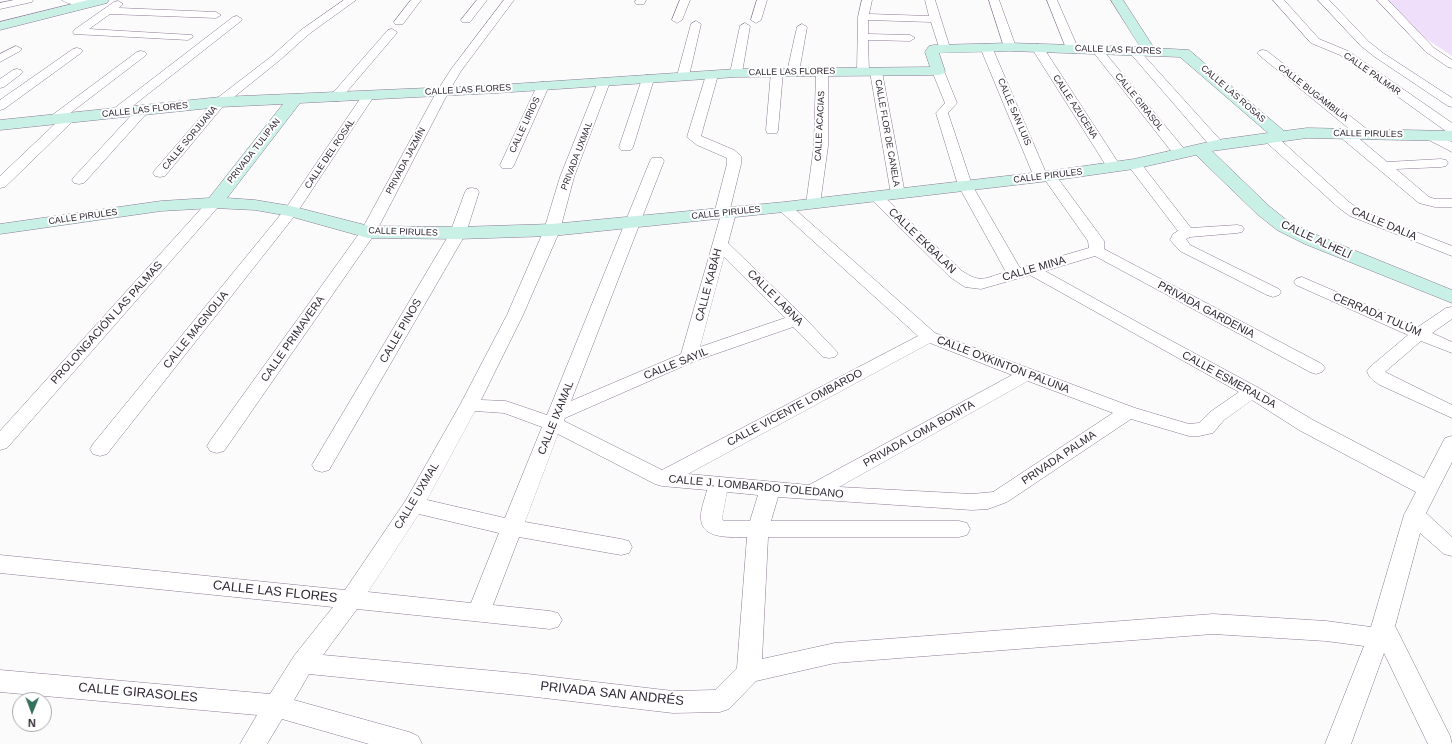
<!DOCTYPE html>
<html>
<head>
<meta charset="utf-8">
<style>
  body { margin:0 }
  #map { position:relative; width:1452px; height:744px; overflow:hidden; background:#fbfbfb; font-family:Arial,sans-serif }
  canvas { display:block }
  .north { position:absolute; left:12px; top:692px; width:40px; height:40px; box-sizing:border-box; background:#fff; border:1px solid #aca9ae; border-radius:50%; rotate:181deg; font-size:11px; font-weight:700; line-height:16px; text-align:center; color:#302834 }
  .north::after { content:''; display:block; margin:auto; width:14px; height:18px; background:#32715e; clip-path:polygon(50% 0,100% 100%,50% 72%,0 100%) }
</style>
</head>
<body>
<div id="map">
<canvas width="1452" height="744"></canvas>
<div class="north">N</div>
</div>
<script>
const ctx = document.querySelector('canvas').getContext('2d');
ctx.lineJoin = 'round';
function fillPath(path, color) { ctx.fillStyle = color; ctx.fill(path, 'evenodd'); }
function strokePath(path, color, width, dash) { ctx.strokeStyle = color; ctx.lineWidth = width; ctx.lineCap = dash ? 'butt' : 'round'; ctx.setLineDash(dash || []); ctx.stroke(path); }
function label(font, color, halo, rows, align = 'center') {
  ctx.font = font + ' Arial,sans-serif'; ctx.lineWidth = 4; ctx.setLineDash([]); ctx.textBaseline = 'middle'; ctx.strokeStyle = halo; ctx.fillStyle = color; for (const [text, x, y, turn = 0] of rows) {
    ctx.save(); ctx.translate(x, y); ctx.rotate((+turn || 0) * Math.PI / 180); ctx.textAlign = isNaN(turn) ? turn : align; if (halo) ctx.strokeText(text, 0, 0); ctx.fillText(text, 0, 0); ctx.restore();
  }
}
fillPath(new Path2D(`
  M1387 0H1452V56L1425 38Z`), '#f0dffb');
const street = new Path2D(`
  M14 0H33L32 2 0 9V3Z
  M62 0H90L95 3C90 8 67 5 62 0Z
  M344 0H356L309 34 280 60 224 105 165 176 160 177 155 176 153 173 155 170 216 99 272 56 301 30Z
  M411 0H421L403 24H395L394 22Z
  M477 0H487L470 22H462L461 20Z
  M504 0H514L461 71 449 91 376 232 224 451 217 453 210 451 207 446 210 441 361 231 437 91 452 68Z
  M636 0H646L644 4H636L635 2Z
  M680 0H690L682 20 677 23 672 20Z
  M757 0H767L761 20 756 23 751 20Z
  M862 0H872L869 14 929 16 925 0H935L950 48 948 50H940L931 22 868 20V34L910 35 915 38 910 41 868 40 869 72 867 74H859L857 72 858 17Z
  M989 0H999L1016 47 1014 49 1010 50 1004 47Z
  M1047 0H1057L1078 48 1076 50H1068L1066 48Z
  M1273 0H1284L1319 39 1348 51 1452 123V133L1447 132 1340 55 1311 43Z
  M1318 0H1329L1369 42 1383 53 1452 98V107L1448 106 1375 57 1361 46Z
  M1377 0H1388L1434 48 1452 60V68L1448 67 1426 52Z
  M118 1 123 4 119 8 216 12 221 15 216 18 110 14 89 29 192 35 193 37 188 40 74 34 73 32 74 30 114 2Z
  M237 16 242 19 241 21 120 116H112L110 113 112 110 233 17Z
  M696 21 701 24 689 76 687 78H679L677 76 691 24Z
  M745 23 750 26 742 73 740 75H732L730 73 740 26Z
  M802 24 807 27 799 72 797 74H789L787 72 797 27Z
  M392 29 397 32 396 34 339 101H331L329 98 331 95 388 30Z
  M986 44 992 47 1046 173H1054L1104 241V249L1322 364 1325 368 1322 372 1316 374 1310 372 1095 256 1045 271 1155 332 1259 388 1313 420 1424 478 1445 438 1452 436V462L1426 513 1452 537V556L1444 554 1420 533 1395 626 1450 736 1452 744H1428L1384 653 1351 744H1325L1364 646 1326 641 1213 634 835 663 756 681 729 709 720 712 673 713 527 696 309 674 294 700 409 732 418 736 422 744H369L282 719 267 744H240L257 715 0 692V670L270 694 294 656 333 607 0 573V555L345 590 406 500 460 405 507 315 544 230 560 177 598 82 600 79H608L610 82 574 177 560 230 523 315 481 400 506 401 547 415 650 161 652 158H662L664 161 571 401 681 354 720 218 716 217 714 214 727 164V158L697 145 687 137 706 75 708 73H716L718 75 701 136 734 150 741 156V164L730 209 734 210 736 213 728 243 803 316 838 353 835 357 829 358 823 357 793 327 695 361 565 418 564 421 662 470 918 336 779 210 777 207 779 204 784 203 789 204 935 333 1135 408 1189 424 1199 423 1210 412 1239 392 1030 275 981 289 965 287 950 277 869 197 871 194 876 193 881 194 962 271C982 284 984 278 1006 272L958 185 936 113 945 103 932 71 934 69H942L944 71 957 103 948 113 972 185 1020 268 1089 248 1088 241 1045 180H1036L1034 177 980 47ZM724 257 785 318 700 347ZM930 343 1012 375 809 485 688 474ZM1028 381 1113 413 993 492 972 494 839 487ZM1252 400 1299 430 1416 492 1404 515 1371 627 1326 621 1213 614 835 643 762 659 768 537H959L967 535 970 529 967 523 959 521H771L778 497 972 510 988 509 1007 502 1131 419 1189 436H1199L1213 433 1224 420ZM475 411 504 413 542 427 505 518 427 500ZM558 434 655 484 662 486 707 490C705 499 700 510 701 519 702 540 733 537 747 537L737 668 715 690 673 691 527 674 323 655 357 609 550 629 558 627 562 620 558 613 550 611 493 605 519 537 621 555 629 553 632 547 629 541 621 539 525 522ZM727 492 758 495 750 521H724L722 519ZM419 514 499 533 471 603 368 592Z
  M1037 44 1043 47 1121 167 1119 170 1114 171 1109 170 1107 167 1031 47Z
  M16 46 22 49 20 51 0 62V54Z
  M77 48 81 49 83 51 81 53 4 109 0 110V100L73 49Z
  M1098 48 1102 49 1185 150 1187 153 1185 156H1175L1094 53 1092 51 1094 49Z
  M1134 48 1138 49 1222 142 1224 145 1222 148H1212L1130 53 1128 51 1130 49Z
  M1263 50 1267 51 1368 130 1369 133 1368 136H1358L1259 55 1257 53 1259 51Z
  M141 51 145 52 147 54 145 56 69 114 73 115 75 118 73 121 5 187 0 188V176L57 122H51L49 119 51 116 137 52Z
  M822 68 826 69 828 71V146L820 204 818 207 813 208 808 207 806 204 814 146 816 71 818 69Z
  M17 69 21 70 23 72 21 74 4 87 0 88V79L13 70Z
  M777 69 781 70 783 72 778 130 777 133H767L766 130 771 72 773 70Z
  M876 69 880 70 882 72 905 194 903 197 898 198 893 197 891 194 870 72 872 70Z
  M648 75 652 76 654 79 633 147 631 150H621L619 147 642 79 644 76Z
  M543 82 547 83 549 86 514 165 512 168H502L500 165 537 86 539 83Z
  M368 92 372 93 374 96 296 214 107 454 100 456 93 454 90 449 93 444 286 208 364 93Z
  M143 106 147 107 149 110 147 113 84 183 79 184 74 183 72 180 74 177 139 107Z
  M1344 129 1349 130 1387 162 1441 159 1446 160 1448 163 1446 166 1441 167 1396 169 1429 197 1435 199H1452V207H1435L1419 203 1339 136 1338 133 1339 130Z
  M1430 131 1452 142V152L1425 138 1424 135 1425 132Z
  M1270 134 1275 135 1349 202 1360 210 1452 246V256L1350 216 1339 208 1265 141 1263 138 1265 135Z
  M1134 160 1139 161 1191 228 1237 225 1242 226 1244 229 1242 232 1237 233 1190 237 1186 239 1190 245 1279 289 1281 292 1279 295 1273 297 1267 295 1180 251 1170 240 1173 234 1178 231 1127 164 1129 161Z
  M472 188 477 189 479 192 466 233 329 470 322 472 315 470 312 465 450 233 465 192 467 189Z
  M214 199 219 200 221 203 219 206 7 448 0 450V431L209 200Z
  M1302 277 1418 327 1446 308 1452 307V319L1432 333 1452 342V353L1421 341 1385 372 1452 405V418L1380 385C1374 381 1369 378 1367 371L1370 367 1408 335 1296 285 1294 282 1296 279Z`);
const secondary = new Path2D(`
  M88 0H109L107 3 0 30V22Z
  M1111 0H1123L1154 48 1189 50 1284 131 1307 128 1452 131V141L1307 138 1212 151 1269 206 1289 222 1319 236 1452 290V303L1305 244 1277 230 1257 214 1196 155 1134 169 1049 181 784 212 552 236 458 239 368 238 289 216 255 210 214 208 161 211 0 234V224L161 201 209 198 283 104 220 107 0 130V120L220 97 497 85 736 69 930 67 925 52 929 46 934 45 1010 43 1140 47ZM1010 51 1180 57 1268 133 1217 140 1134 159 1049 171 784 202 552 224 458 227 369 226 291 206 255 200 227 198 300 103 497 93 736 77 938 75 943 74 945 71 939 53Z`);
strokePath(street, '#8c7a97', 1);
strokePath(secondary, '#8c7a97', 1);
fillPath(street, '#fff');
fillPath(secondary, '#c8f0e5');
label('9px', '#302834', '#fff', [
  ["CALLE LAS FLORES",1118,50,2],
  ["CALLE LAS FLORES",792,72,-1],
  ["CALLE PALMAR",1372,74,35],
  ["CALLE LAS FLORES",468,90,-3],
  ["CALLE BUGAMBILIA",1313,93,38],
  ["CALLE LAS ROSAS",1233,94,41],
  ["CALLE GIRASOL",1139,102,51],
  ["CALLE AZUCENA",1075,107,57],
  ["CALLE LAS FLORES",145,110,-6],
  ["CALLE SAN LUIS",1014,112,67],
  ["CALLE LIRIOS",525,125,-65],
  ["CALLE ACACIAS",820,126,-87],
  ["CALLE FLOR DE CANELA",887,133,80],
  ["CALLE PIRULES",1368,134,1],
  ["CALLE SORJUANA",190,138,-50],
  ["PRIVADA TULIPÁN",254,151,-52],
  ["CALLE DEL ROSAL",330,154,-56],
  ["PRIVADA UXMAL",577,156,-69],
  ["PRIVADA JAZMÍN",406,161,-62],
  ["CALLE PIRULES",1048,176,-7],
  ["CALLE PIRULES",726,213,-6],
  ["CALLE PIRULES",83,217,-8],
  ["CALLE PIRULES",403,232,2]
]);
label('11px', '#302834', '#fff', [
  ["CALLE DALIA",1384,224,23],
  ["CALLE ALHELÍ",1316,240,25],
  ["CALLE EKBALAN",922,241,44],
  ["CALLE MINA",1034,269,-16],
  ["CALLE KABÁH",709,285,-75],
  ["CALLE LABNA",775,298,45],
  ["PRIVADA GARDENIA",1206,310,28],
  ["CERRADA TULÚM",1377,315,23],
  ["PROLONGACIÓN LAS PALMAS",107,323,-48],
  ["CALLE MAGNOLIA",196,330,-51],
  ["CALLE PINOS",401,331,-60],
  ["CALLE PRIMAVERA",293,339,-55],
  ["CALLE SAYIL",676,364,-22],
  ["CALLE OXKINTON PALUNA",1003,365,21],
  ["CALLE ESMERALDA",1229,380,29],
  ["CALLE VICENTE LOMBARDO",795,408,-28],
  ["CALLE IXAMAL",556,418,-68],
  ["PRIVADA LOMA BONITA",919,434,-29],
  ["PRIVADA PALMA",1059,458,-34],
  ["CALLE J. LOMBARDO TOLEDANO",756,487,5],
  ["CALLE UXMAL",417,496,-59]
]);
label('13px', '#302834', '#fff', [
  ["CALLE LAS FLORES",275,592,6],
  ["CALLE GIRASOLES",138,693,5],
  ["PRIVADA SAN ANDRÉS",612,694,6]
]);
</script>
</body>
</html>
